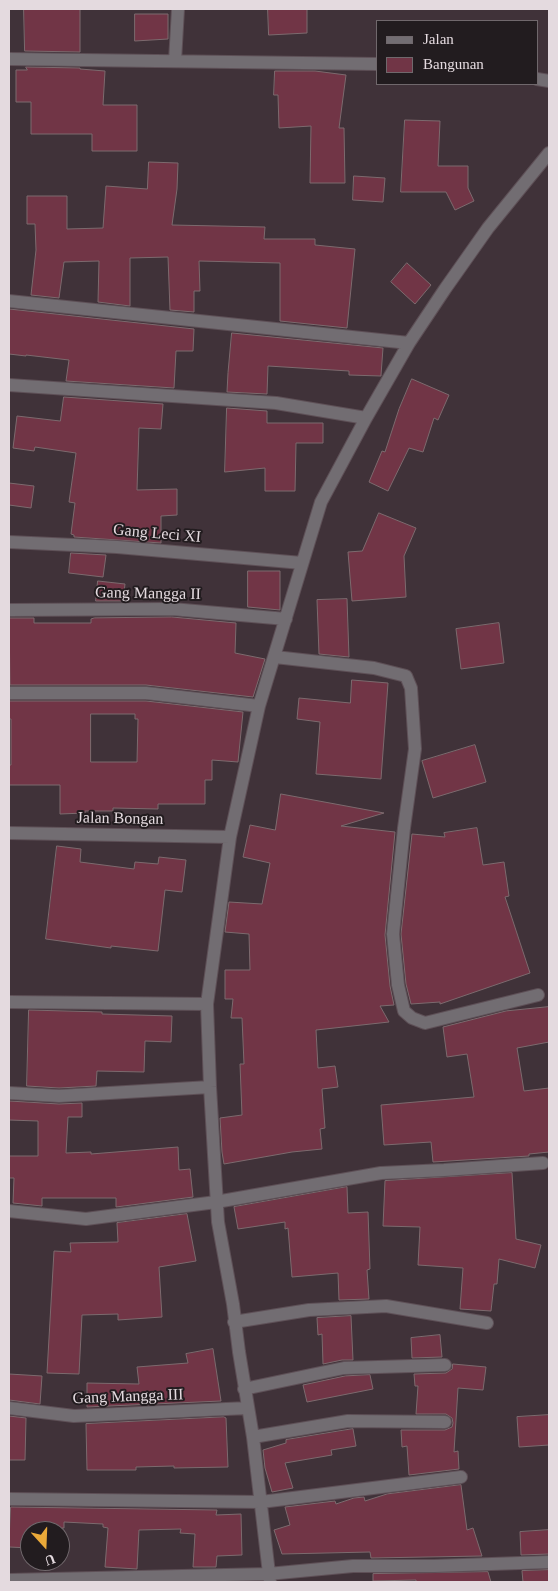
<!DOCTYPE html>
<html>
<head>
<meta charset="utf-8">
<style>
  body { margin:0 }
  #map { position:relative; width:558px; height:1591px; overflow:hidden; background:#403239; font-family:"Times New Roman",serif }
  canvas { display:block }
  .frame { position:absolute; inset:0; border:10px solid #e4dadf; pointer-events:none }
  .legend { position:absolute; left:376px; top:20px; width:162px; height:65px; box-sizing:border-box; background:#221c1f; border:1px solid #70686c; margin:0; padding:6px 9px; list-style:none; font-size:15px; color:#e4dadf }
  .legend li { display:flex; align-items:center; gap:10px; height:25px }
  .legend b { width:25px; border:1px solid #70686c }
  .north { position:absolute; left:20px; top:1521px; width:50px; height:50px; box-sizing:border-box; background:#221c1f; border:1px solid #70686c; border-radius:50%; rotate:160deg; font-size:14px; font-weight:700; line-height:20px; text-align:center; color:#e4dadf }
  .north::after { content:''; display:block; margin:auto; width:18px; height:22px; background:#eba939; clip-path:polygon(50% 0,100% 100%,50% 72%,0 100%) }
</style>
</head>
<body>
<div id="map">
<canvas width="558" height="1591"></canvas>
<div class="frame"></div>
<ul class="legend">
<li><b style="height:6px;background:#726d72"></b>Jalan</li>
<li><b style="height:14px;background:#713546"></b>Bangunan</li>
</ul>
<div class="north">U</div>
</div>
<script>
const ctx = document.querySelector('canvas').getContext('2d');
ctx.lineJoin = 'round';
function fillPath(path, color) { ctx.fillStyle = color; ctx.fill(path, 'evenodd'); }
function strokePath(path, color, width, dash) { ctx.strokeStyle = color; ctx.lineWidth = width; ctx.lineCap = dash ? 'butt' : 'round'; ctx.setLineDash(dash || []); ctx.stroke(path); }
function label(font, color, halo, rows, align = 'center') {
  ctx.font = font + ' "Times New Roman",serif'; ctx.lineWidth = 4; ctx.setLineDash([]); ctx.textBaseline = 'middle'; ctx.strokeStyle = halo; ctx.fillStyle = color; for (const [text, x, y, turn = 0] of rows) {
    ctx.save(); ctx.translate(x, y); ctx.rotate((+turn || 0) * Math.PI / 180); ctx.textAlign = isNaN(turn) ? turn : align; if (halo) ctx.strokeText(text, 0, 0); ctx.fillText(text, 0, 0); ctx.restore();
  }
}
const building = new Path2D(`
  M24 9H80V52L25 51Z
  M268 9H307V33L269 35Z
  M135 14H168V39L135 41Z
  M26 67 80 68V69L105 71 103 105H137V151H92V134H31V102H16V70H27Z
  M275 71H315L346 75 339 128H344L345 183H310L311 126 279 128 278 95H274Z
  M405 120 440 121 438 166H468V188L474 201 455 210 446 192H401Z
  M149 162 178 163 177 189 172 225 265 227 264 239H315V245L355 249 347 328 280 321V263L199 261 200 291H194V312L170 310 168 257 130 258V306L98 302 99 261 64 262 59 298 31 295 36 250 35 224H27V196H67V229L103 228 106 186 147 189Z
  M354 176 385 178 383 202 353 200Z
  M407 263 431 285 415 304 391 282Z
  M9 309 194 329 193 351H176L174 388 66 381 69 360 26 355V356L9 354Z
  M232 333 383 348 381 375V376L349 375V371L268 366 267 394 227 392 228 373Z
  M412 379 449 395 438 420 434 418 423 452 409 448 388 491 369 482 382 451 385 452 399 409Z
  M64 397 163 404 161 429 139 428 137 490 177 489V515L161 516V543L74 537V535L71 534 75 503 69 502 76 453 35 447 34 451 13 448 17 416 60 421Z
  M227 408 267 411V423H323V443H296L295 491H265V468L225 472Z
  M9 483 34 486 31 508 9 505Z
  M379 513 416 528 404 556 406 597 352 601 348 552 362 551Z
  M71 553 106 555 103 577 69 573Z
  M248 571H280V610L248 607Z
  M98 581 125 584 123 601H96Z
  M347 599 349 657 319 654 317 600Z
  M172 617 236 623 235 653 265 659 253 697 146 685H10L9 618H34V623H91V619L94 618Z
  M499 623 504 663 461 669 456 629Z
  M352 680 388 683 381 779 316 774 320 722 297 719 299 698 350 703Z
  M9 701H146L243 712 238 762 212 760V780H205V804H158V809L113 808V811H85V813L60 814V785H9V765H11V719H9ZM91 714H135V719H138L137 762H91Z
  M475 745 486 782 433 798 422 761Z
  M281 794 384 813 341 826 395 832 385 935 390 986 394 1005 380 1006 389 1022 316 1030 318 1068 335 1066 338 1087 322 1089 325 1128 320 1129 322 1149 292 1152 224 1164 222 1152 220 1118 242 1115 240 1064H244L242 1018H231L233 999H225V970H250L249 934 225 932 229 902 262 904 270 863 243 857 250 825 275 830Z
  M477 828 483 865 504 862 509 896 505 897 530 973 440 1004V1002L411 1004 406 984 401 934 412 834 445 837 444 833Z
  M57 846 81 849 80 862 134 869 135 862 158 864 159 857 186 860 182 892 165 890 158 951 111 946V948L46 939Z
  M549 1007V1042L517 1048 524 1091 549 1088V1152L529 1154V1156L433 1162 431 1142 384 1145 381 1105 474 1097 467 1054 447 1057 443 1027 506 1011Z
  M29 1010 102 1012V1014L172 1016 171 1042 145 1041 144 1072 97 1071 96 1086 59 1088 27 1086Z
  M9 1101 59 1104 82 1103V1117H68L66 1153 91 1152V1154L178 1147 179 1170 190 1169 193 1197 116 1207V1198H42V1206L13 1203 14 1178H9V1156H38V1121L9 1120Z
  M512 1173 516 1239 541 1245 535 1268 499 1259 497 1284H494L491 1311 460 1309 463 1268 418 1265 420 1227 383 1226 385 1181Z
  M347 1187 348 1213 368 1212 370 1269 367 1270 369 1299 339 1300 338 1273 292 1277 288 1228 285 1229V1222L238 1229 234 1207Z
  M187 1214 196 1261 159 1267 162 1317 118 1320V1314L82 1315 79 1374 47 1373 54 1251 71 1252 70 1243 118 1242 117 1223Z
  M351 1316 353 1360H342L323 1364 322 1334 318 1335 317 1318Z
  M440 1335 442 1357 412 1358 411 1338Z
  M213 1349 221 1401 87 1407V1383L139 1384 137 1367 188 1363 186 1354Z
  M453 1364 486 1367 483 1390 458 1388 454 1452 458 1451 459 1469 409 1475 407 1446 402 1447 401 1430H445L452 1427 453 1423 452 1418 446 1414H416L418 1386H415L414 1374 446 1373 452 1369Z
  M9 1374 42 1376 40 1404 9 1400Z
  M370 1375 373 1389 307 1402 303 1385 345 1376Z
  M549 1415V1445L519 1447 517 1417Z
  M9 1416 26 1418 25 1460H9Z
  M224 1417 226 1418 228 1467 174 1468V1466L136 1467V1470H87L86 1424Z
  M353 1429 356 1446 331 1450 332 1455 285 1463 293 1488 272 1492 265 1468 263 1450 286 1443V1440Z
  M461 1485 467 1530 473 1528 482 1556 371 1558 370 1552 282 1554 274 1530 290 1525 285 1507 335 1501 336 1504 354 1498 364 1497 365 1501 387 1494Z
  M11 1507 217 1510 216 1515 241 1514 242 1555 217 1556 216 1567H193L195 1534 180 1533 181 1529 139 1530 137 1569 105 1567 108 1528 103 1527V1524L64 1522V1528H62L60 1556V1531H30V1554H29L30 1548 9 1547Z
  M549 1530V1554L521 1555 520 1532Z
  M549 1570V1582H523L522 1571Z
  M488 1572 491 1582H416V1580L373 1581V1574Z`);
fillPath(building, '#713546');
strokePath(building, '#7c6a6e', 1);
const minor = new Path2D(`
  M9 59 377 64
  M175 61 178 9
  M537 79 549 81
  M9 301 409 343
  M9 385 276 403 366 418
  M9 542 117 547 302 563
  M9 610 172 609 286 619
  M275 657 374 668 406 676 411 688 415 749 404 828 393 934 398 985 404 1011 412 1018 425 1023 538 995
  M9 693H146L259 706
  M9 833 230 837
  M9 1002 207 1004
  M9 1093 59 1096 210 1087
  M9 1211 86 1219 216 1202 381 1173 444 1170 543 1163
  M234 1322 309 1310 386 1306 487 1323
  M244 1389 344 1368 445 1365
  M9 1408 74 1416 248 1408
  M253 1437 348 1421 445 1422
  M9 1499 261 1502 461 1477
  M9 1580 268 1574 353 1566H434L549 1562
  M270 1582 253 1437 239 1352 233 1304 218 1222 210 1087 207 1004 230 837 259 706 321 502 366 418 409 343 445 289 488 228 549 153`);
strokePath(minor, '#5e5057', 14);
strokePath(minor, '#726d72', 12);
label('16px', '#e4dadf', '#221c1f', [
  ["Gang Leci XI",157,534,5],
  ["Gang Mangga II",148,594,1],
  ["Jalan Bongan",120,819,1],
  ["Gang Mangga III",128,1397,-2]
]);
</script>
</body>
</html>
